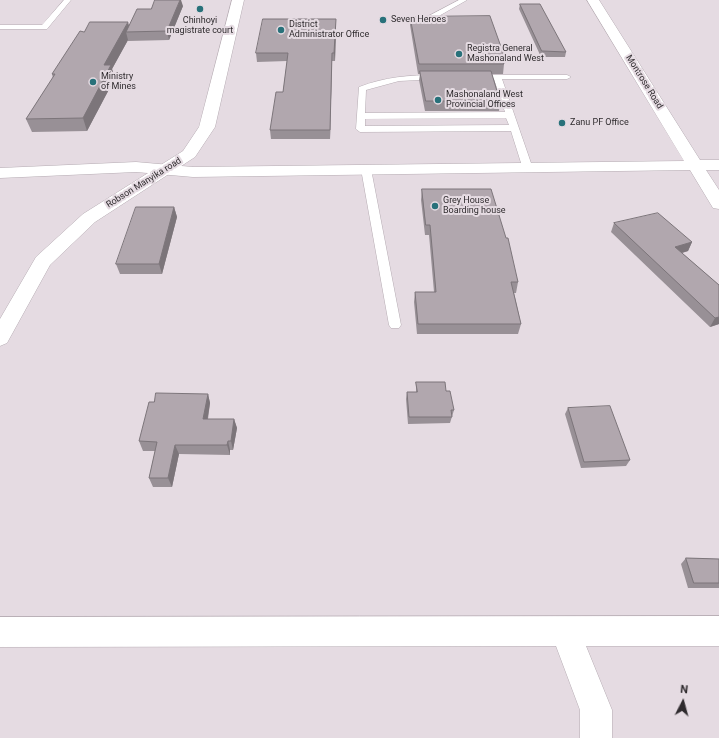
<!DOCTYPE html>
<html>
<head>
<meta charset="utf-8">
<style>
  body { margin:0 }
  #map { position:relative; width:719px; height:738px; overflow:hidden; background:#e5dbe2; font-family:Roboto,sans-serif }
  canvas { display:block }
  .north { position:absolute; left:663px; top:682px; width:40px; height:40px; -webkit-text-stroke:3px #e5dbe2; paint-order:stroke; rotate:6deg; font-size:11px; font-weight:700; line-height:16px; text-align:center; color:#2f2b2e }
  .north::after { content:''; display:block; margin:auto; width:14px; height:18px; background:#2f2b2e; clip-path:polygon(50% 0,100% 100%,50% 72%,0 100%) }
</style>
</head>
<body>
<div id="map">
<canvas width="719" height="738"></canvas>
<div class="north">N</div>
</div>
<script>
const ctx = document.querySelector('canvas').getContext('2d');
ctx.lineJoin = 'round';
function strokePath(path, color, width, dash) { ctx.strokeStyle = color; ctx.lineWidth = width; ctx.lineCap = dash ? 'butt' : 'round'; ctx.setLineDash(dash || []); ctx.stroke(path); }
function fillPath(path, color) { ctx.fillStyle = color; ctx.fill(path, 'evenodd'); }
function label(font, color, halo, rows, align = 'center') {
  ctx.font = font + ' Roboto,sans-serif'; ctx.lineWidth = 4; ctx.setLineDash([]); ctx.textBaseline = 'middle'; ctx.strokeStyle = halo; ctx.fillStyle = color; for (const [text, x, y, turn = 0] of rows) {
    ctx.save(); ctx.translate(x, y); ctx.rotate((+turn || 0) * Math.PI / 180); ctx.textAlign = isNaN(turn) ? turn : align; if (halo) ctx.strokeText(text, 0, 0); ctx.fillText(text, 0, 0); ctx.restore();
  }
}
const service = new Path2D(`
  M64 0H71L47 29H0V25H42Z
  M459 0H467L430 21 423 19Z
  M437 75 441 77 440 79 399 81 366 90 365 113 505 112 494 79H477L473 77 474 75H567L571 77 567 79H502L532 166 527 169 522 166 511 131 360 132 356 129 359 87C385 77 409 75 437 75ZM506 118 509 125 365 126V119Z
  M366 166 371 169 401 325 399 328H391L389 325 361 169Z`);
const minor = new Path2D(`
  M587 0H599L700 160H719V170H706L719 190V209L713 208 690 170 193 177 136 172 0 178V168L136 162 193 167 684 161Z
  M719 616V646H586L612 710V738H580V710L556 646 0 647V617Z`);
const tertiary = new Path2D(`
  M232 0H244L215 127 195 157 95 222 50 265 7 343 0 346V319L36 257 83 214 183 151 199 127Z`);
strokePath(service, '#b5abb2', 1);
strokePath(minor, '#b5abb2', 1);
strokePath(tertiary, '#b5abb2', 1);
fillPath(service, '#fff');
fillPath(minor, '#fff');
fillPath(tertiary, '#fff');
fillPath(new Path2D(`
  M520 4 566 52 565 57H541L519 9Z
  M183 6 169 40 128 41V40L112 69 115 78 87 131 32 132 26 119 53 78 52 74 84 32 129 25 151 9Z
  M410 17 505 58 504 62V64L503 74H492L500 101 499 111H425L419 80 420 74H418L410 25Z
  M336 27 335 61H332L330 139H271L270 130 283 92 287 61 257 62 256 53Z
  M422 189 518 282 516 293H514L521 324 518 334H417L414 302 415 292H434L429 235H425L421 200Z
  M174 207 177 217 162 274H120L116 264Z
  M614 223 692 242 688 251 682 253 719 285V324L710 327 611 232Z
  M416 382 446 391 454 410 450 423 408 424 406 399 407 392H416Z
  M208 394 210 403 208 419H234L237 428 233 450H230V455L179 454 172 487H153L149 478 155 451H143L139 441 154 402Z
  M568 408 630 460 626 466 581 468 565 414Z
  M686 558 719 559V588H688L681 564Z`), '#989096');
fillPath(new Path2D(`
  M180 0H181L183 6 169 40 167 31Z
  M336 19V27L335 61 334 53Z
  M128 22 131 32H126L128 40 112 69 115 78 87 131 83 118 104 65Z
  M332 53V61L330 139V130Z
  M174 207 177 217 162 274 159 264Z
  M692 242 688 251 671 256 675 247Z
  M719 317V324L710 327 715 318Z
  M208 394 210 403 206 428 203 419Z
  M234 419 237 428 233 450 231 441Z
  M228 441 230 450V455L227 445Z
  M175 445 179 454 172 487 168 478Z`), '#7c757a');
const building = new Path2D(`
  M155 0H180L167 31 126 32 137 9H151Z
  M520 4H540L566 52 542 51Z
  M490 16 505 58H502L504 64H419L410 17Z
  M263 19H336L334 53H332L330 130H270L276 92H283L288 53H256Z
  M90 22H128L104 65H111L83 118 26 119 55 74H52L80 31 84 32Z
  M420 71H491L500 101H426Z
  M422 189H491L506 238H508L518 282H511L521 324H418L415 292H436L430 225H426Z
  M136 207H174L159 264H116Z
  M658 213 692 242 675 247 719 285V317L715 318 614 223Z
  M416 382H445L446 391H450L454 410H451L452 417H409L407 392H417Z
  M156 393 208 394 203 419H234L231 441H228L227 445H175L168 478H149L157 442 139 441 149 402H154Z
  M610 406 630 460 584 462 568 408Z
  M686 558 719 559V583H694Z`);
fillPath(building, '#b1a7ae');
strokePath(building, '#7c757a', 1);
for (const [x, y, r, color] of [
  [200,9,4,"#28717a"],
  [383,20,4,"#28717a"],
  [281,30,4,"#28717a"],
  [459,54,4,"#28717a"],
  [93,82,4,"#28717a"],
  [438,100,4,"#28717a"],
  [562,123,4,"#28717a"],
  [435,206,4,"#28717a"]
]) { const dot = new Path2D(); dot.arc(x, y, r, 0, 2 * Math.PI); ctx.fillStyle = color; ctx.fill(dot); strokePath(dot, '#e5dbe2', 1.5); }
label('9px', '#2f2b2e', '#e5dbe2', [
  ["Seven Heroes",391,20],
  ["Chinhoyi",200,21,"center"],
  ["magistrate court",200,31,"center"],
  ["District",289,25],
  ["Administrator Office",289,35],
  ["Registra General",467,49],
  ["Mashonaland West",467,59],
  ["Ministry",101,77],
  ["of Mines",101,87],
  ["Mashonaland West",446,95],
  ["Provincial Offices",446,105],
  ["Zanu PF Office",570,123],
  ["Grey House",443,201],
  ["Boarding house",443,211]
], 'left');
label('9px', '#2f2b2e', '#e5dbe2', [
  ["Montrose Road",644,82,58],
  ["Robson Manyika road",144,183,-32]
]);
</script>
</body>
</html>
